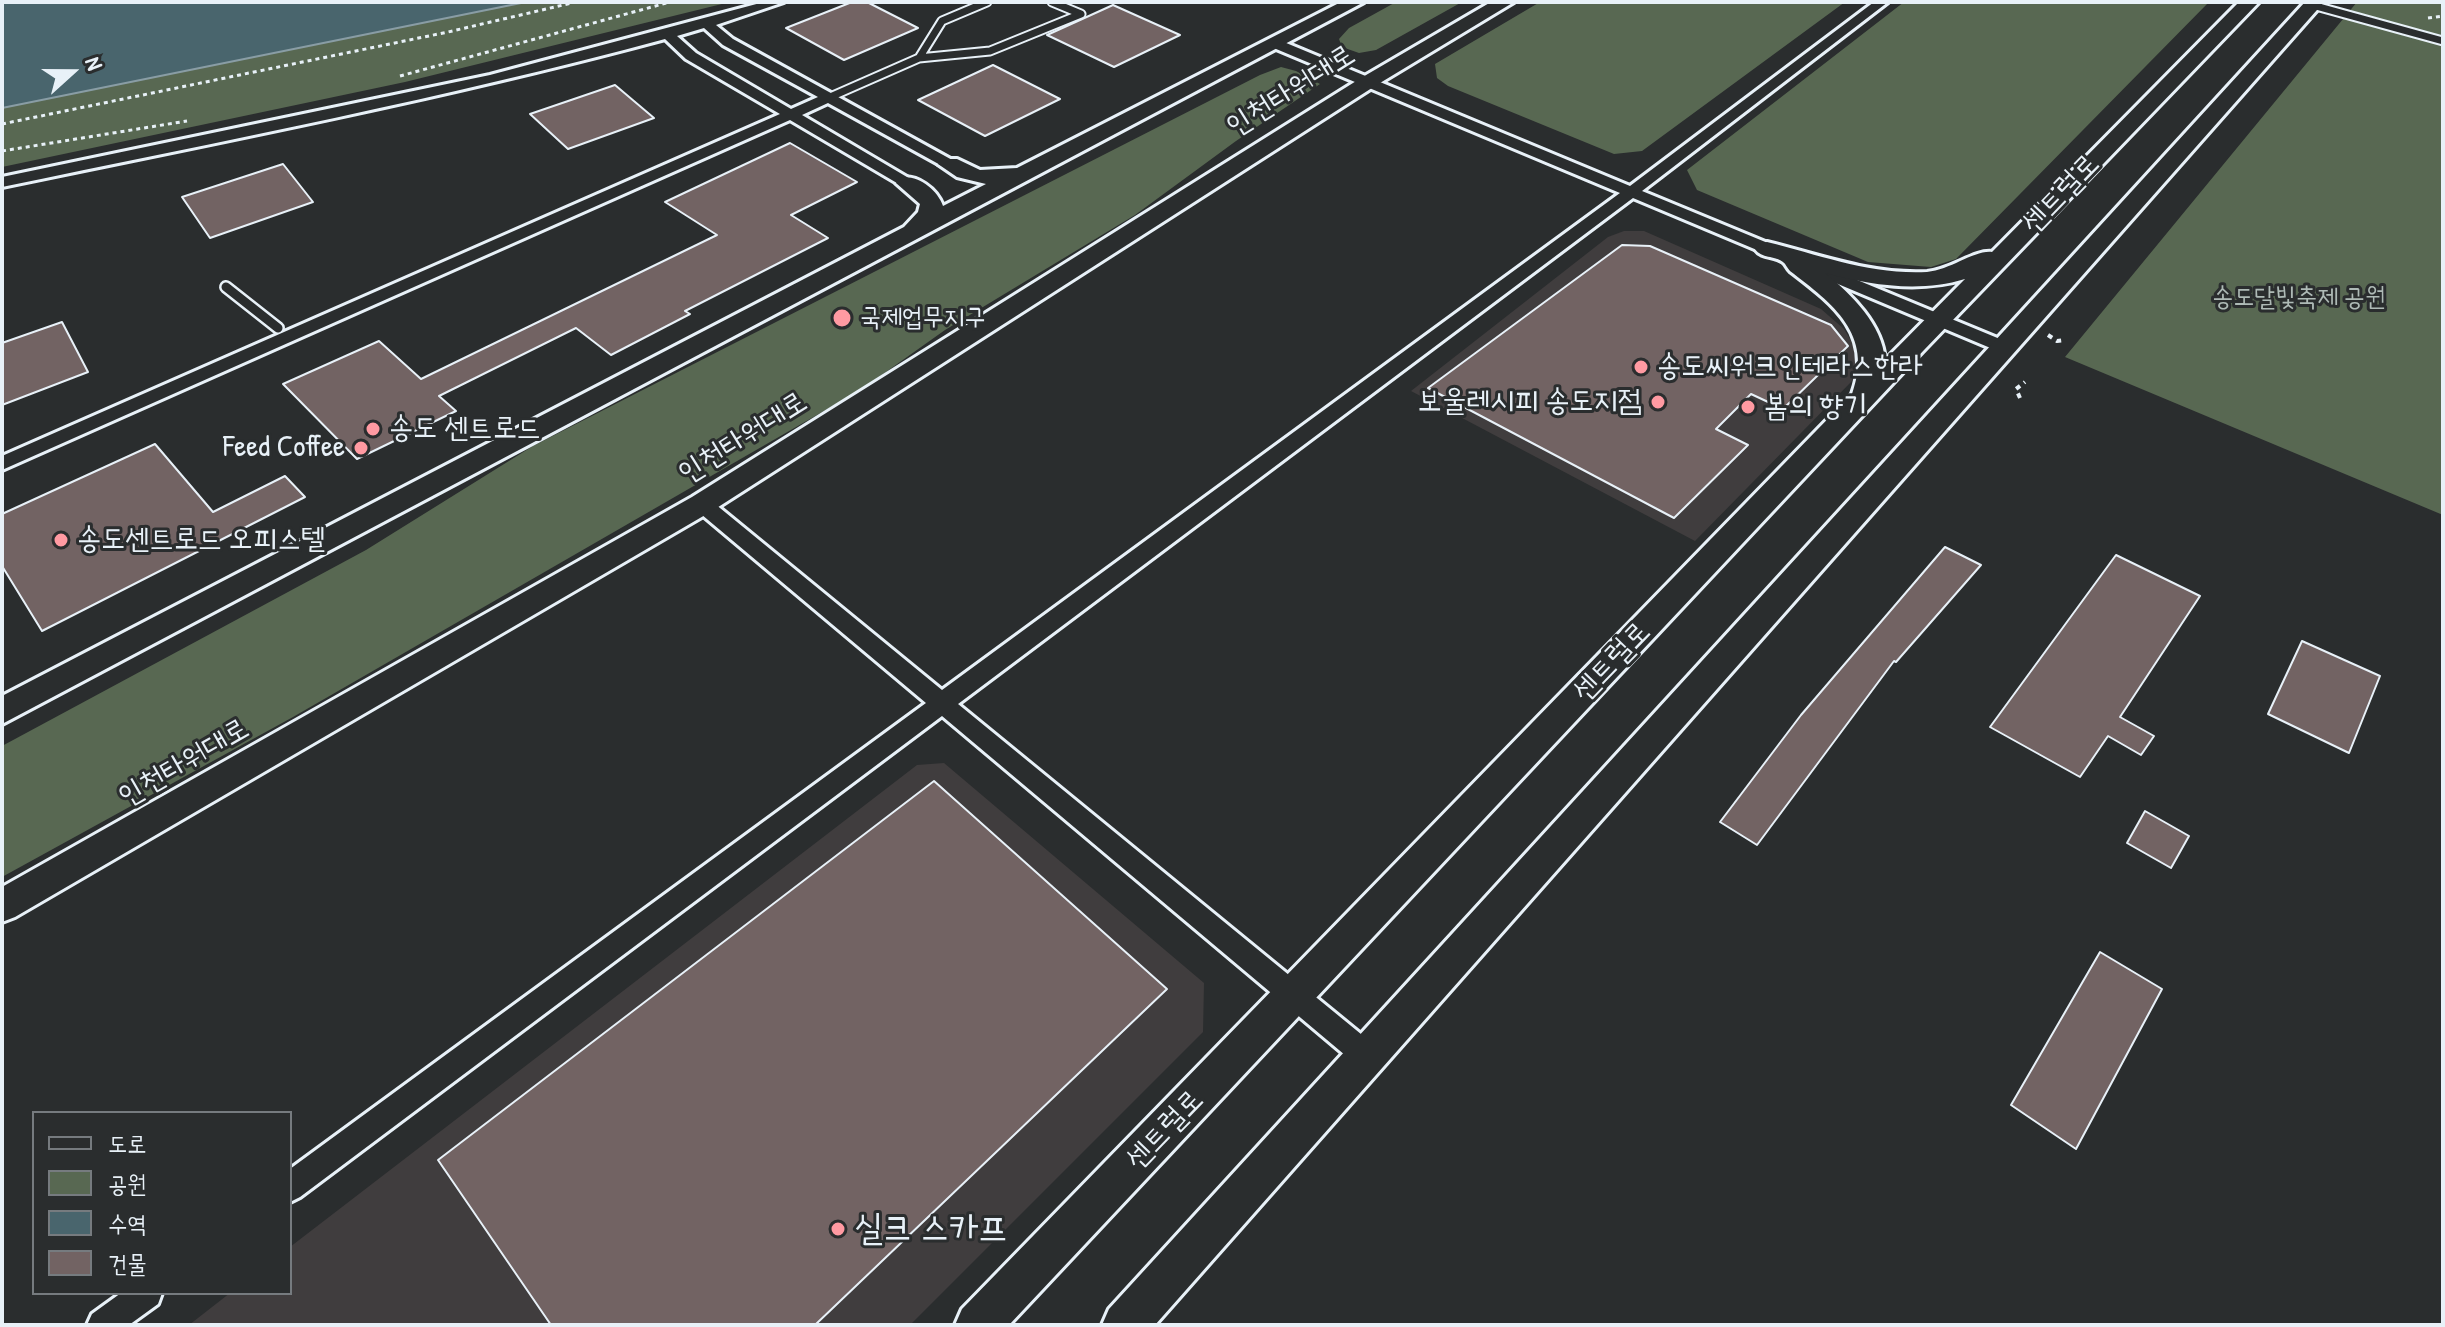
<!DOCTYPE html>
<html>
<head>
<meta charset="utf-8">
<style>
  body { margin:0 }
  #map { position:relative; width:2445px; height:1327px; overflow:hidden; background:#2a2d2e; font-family:"Patrick Hand","Poor Story",sans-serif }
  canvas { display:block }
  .frame { position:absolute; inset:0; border:4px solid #e8f1f8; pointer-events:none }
  .legend { position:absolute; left:32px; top:1111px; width:260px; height:184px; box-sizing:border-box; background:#2a2d2e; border:2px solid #767b7f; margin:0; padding:10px 14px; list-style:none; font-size:24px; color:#e8f1f8 }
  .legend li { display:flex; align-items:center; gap:16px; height:40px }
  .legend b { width:40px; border:2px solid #767b7f }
  .north { position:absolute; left:32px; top:32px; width:80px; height:80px; -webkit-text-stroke:6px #2a2d2e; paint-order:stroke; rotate:69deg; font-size:22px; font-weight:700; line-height:32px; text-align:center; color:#e8f1f8 }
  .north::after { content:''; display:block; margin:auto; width:28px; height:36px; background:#e8f1f8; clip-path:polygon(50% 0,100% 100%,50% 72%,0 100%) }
</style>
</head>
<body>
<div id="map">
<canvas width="2445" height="1327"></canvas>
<div class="frame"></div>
<ul class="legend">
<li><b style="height:10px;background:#2a2d2e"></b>도로</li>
<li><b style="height:22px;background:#586852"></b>공원</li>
<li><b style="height:22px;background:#49656d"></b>수역</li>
<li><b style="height:22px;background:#726363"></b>건물</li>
</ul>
<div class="north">N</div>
</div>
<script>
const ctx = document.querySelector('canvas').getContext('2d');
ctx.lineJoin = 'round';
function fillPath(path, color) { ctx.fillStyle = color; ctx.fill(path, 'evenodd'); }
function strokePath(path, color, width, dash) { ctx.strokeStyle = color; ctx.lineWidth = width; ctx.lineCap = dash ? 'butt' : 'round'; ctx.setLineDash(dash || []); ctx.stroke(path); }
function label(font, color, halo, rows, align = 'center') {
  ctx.font = font + ' "Patrick Hand","Poor Story",sans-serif'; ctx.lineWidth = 6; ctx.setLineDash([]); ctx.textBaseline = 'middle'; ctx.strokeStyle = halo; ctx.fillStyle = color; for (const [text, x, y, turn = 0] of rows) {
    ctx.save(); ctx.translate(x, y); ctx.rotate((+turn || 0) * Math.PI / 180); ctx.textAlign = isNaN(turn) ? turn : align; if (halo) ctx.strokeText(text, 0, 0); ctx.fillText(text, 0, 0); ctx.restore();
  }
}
fillPath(new Path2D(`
  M1624 231H1644L1821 309 1844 329 1857 351 1856 373 1852 381 1695 541 1411 391 1608 237Z
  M944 763 1204 983 1203 1032 910 1325H189L230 1293H290V1247L917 765Z`), '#403d3e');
fillPath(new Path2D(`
  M526 2H730L405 82 2 167V108Z
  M1396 2H1462L1376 50 1359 53 1342 47 1339 39 1349 28Z
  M1540 2H1845L1642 151 1614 154 1448 86 1437 78 1435 64Z
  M1904 2H2209L1956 259 1931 267 1868 262 1697 190 1687 170Z
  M2357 2H2443V515L2065 357Z
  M1281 67 1296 71 1320 84 1236 141 1135 215 945 330 862 389 293 717 2 877V746L366 550 533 446 1260 75Z`), '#586852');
const water = new Path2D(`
  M2 2H526L2 108Z`);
fillPath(water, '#49656d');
strokePath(water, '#899da5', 2);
const building = new Path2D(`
  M852 2H867L918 28 844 60 786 28Z
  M1113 5 1180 35 1114 67 1047 35Z
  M993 65 1060 99 985 136 918 100Z
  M615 85 654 118 568 149 530 114Z
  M790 143 857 182 791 215 828 238 685 311 690 314 611 355 576 328 439 396 456 411 357 459 283 384 379 341 421 379 717 235 665 202Z
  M283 164 313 202 210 238 182 197Z
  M1622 245 1650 246 1831 325 1848 346 1783 409 1751 394 1716 429 1748 445 1674 518 1428 388Z
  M62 322 88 372 2 405V343Z
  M155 444 213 512 285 476 305 497 42 631 2 566V514Z
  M1945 547 1981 565 1896 662 1894 661 1757 845 1720 822 1801 715Z
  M2116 555 2200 596 2120 717 2154 736 2141 755 2108 736 2080 777 1990 727Z
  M2302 641 2380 676 2349 753 2268 714Z
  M934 781 1167 989 815 1325H551L438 1160Z
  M2145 811 2189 836 2171 868 2127 843Z
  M2100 952 2162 989 2076 1149 2011 1105Z`);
fillPath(building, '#726363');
strokePath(building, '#e8f1f8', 2);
const laneFar1 = new Path2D(`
  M2312 5 2443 41
  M919 58 942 21 987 2
  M828 98 919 58 990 51 1081 14 1052 2`);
const lane = new Path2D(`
  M226 287 278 328`);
const street = new Path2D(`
  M764 2H784L716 25 733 39 954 161V167H944L828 103 802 115 912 180V186H902L790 120 2 470V456L780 114 686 59 665 39C446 98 224 141 2 187V177L490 75ZM704 28 723 45 818 97 791 109 696 53 677 36Z
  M1874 2H1888L1642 191 2012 344 2015 348 2012 352H2000L1633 198 958 704 1378 1048 1382 1057 1378 1066 1368 1070 1358 1066 942 716 300 1197 290 1202V1169L926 703 695 509 692 504 695 499H709L942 690 1620 193 1269 46V40H1279L1630 186Z
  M121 1293H162L158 1304 129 1325H87L92 1314Z`);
const secondary = new Path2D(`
  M1341 2H1364L2 724V696L904 227 918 212 920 204 896 183 899 178C917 174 937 189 943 206L986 184 957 177 938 164 941 159H957L980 170 1017 168Z
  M1491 2H1514L1375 86 712 511 15 917 2 922V887L692 497 1361 78Z
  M2239 2H2259L1924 350 1009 1325H955L962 1309 1852 394C1874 334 1833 304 1790 271 1787 268 1786 264 1783 262 1774 255 1762 259 1755 249L1759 244 1767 242C1820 255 1871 275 1927 272 1951 270 1974 250 1992 252ZM1825 273C1870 285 1919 293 1965 279L1885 360C1882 324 1852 295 1825 273Z
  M2305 2H2324L1155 1325H1102L1109 1309Z`);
strokePath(laneFar1, '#e8f1f8', 11);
strokePath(lane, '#e8f1f8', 14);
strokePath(street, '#e8f1f8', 6);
strokePath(secondary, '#e8f1f8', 6);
strokePath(new Path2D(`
  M2428 18 2443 16
  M400 76 670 2
  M2 124 448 32 576 2
  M2 151 187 121`), '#e8f1f8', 3, [4, 4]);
strokePath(new Path2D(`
  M2048 335 2057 341 2066 340
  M2020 398 2016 389 2025 382`), '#e8f1f8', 4, [5, 5]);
strokePath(laneFar1, '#2a2d2e', 7);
strokePath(lane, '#2a2d2e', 9);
fillPath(street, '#2a2d2e');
fillPath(secondary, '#2a2d2e');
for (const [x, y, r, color] of [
  [842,318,10,"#ff9aa2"],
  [1641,367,8,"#ff9aa2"],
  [1658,402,8,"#ff9aa2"],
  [1748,407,8,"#ff9aa2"],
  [373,429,8,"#ff9aa2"],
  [361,448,8,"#ff9aa2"],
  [61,540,8,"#ff9aa2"],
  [838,1229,8,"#ff9aa2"]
]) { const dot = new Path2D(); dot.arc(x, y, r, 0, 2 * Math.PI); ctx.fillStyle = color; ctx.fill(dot); strokePath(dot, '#2a2d2e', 3); }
label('26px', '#aebab6', '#2a2d2e', [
  ["송도달빛축제 공원",2299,298]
]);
label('26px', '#e8f1f8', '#2a2d2e', [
  ["국제업무지구",860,318]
], 'left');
label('30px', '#e8f1f8', '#2a2d2e', [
  ["인천타워대로",1291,91,-32],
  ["센트럴로",2061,194,-46],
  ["인천타워대로",743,438,-32],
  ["센트럴로",1612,662,-46],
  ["인천타워대로",184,763,-30],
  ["센트럴로",1165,1130,-46]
]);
label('30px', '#e8f1f8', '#2a2d2e', [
  ["송도씨워크인테라스한라",1657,367],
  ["보울레시피 송도지점",1642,402,"right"],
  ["봄의 향기",1764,407],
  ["송도 센트로드",389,429],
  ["Feed Coffee",345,448,"right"],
  ["송도센트로드 오피스텔",77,540]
], 'left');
label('36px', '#e8f1f8', '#2a2d2e', [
  ["실크 스카프",854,1229]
], 'left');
</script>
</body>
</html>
